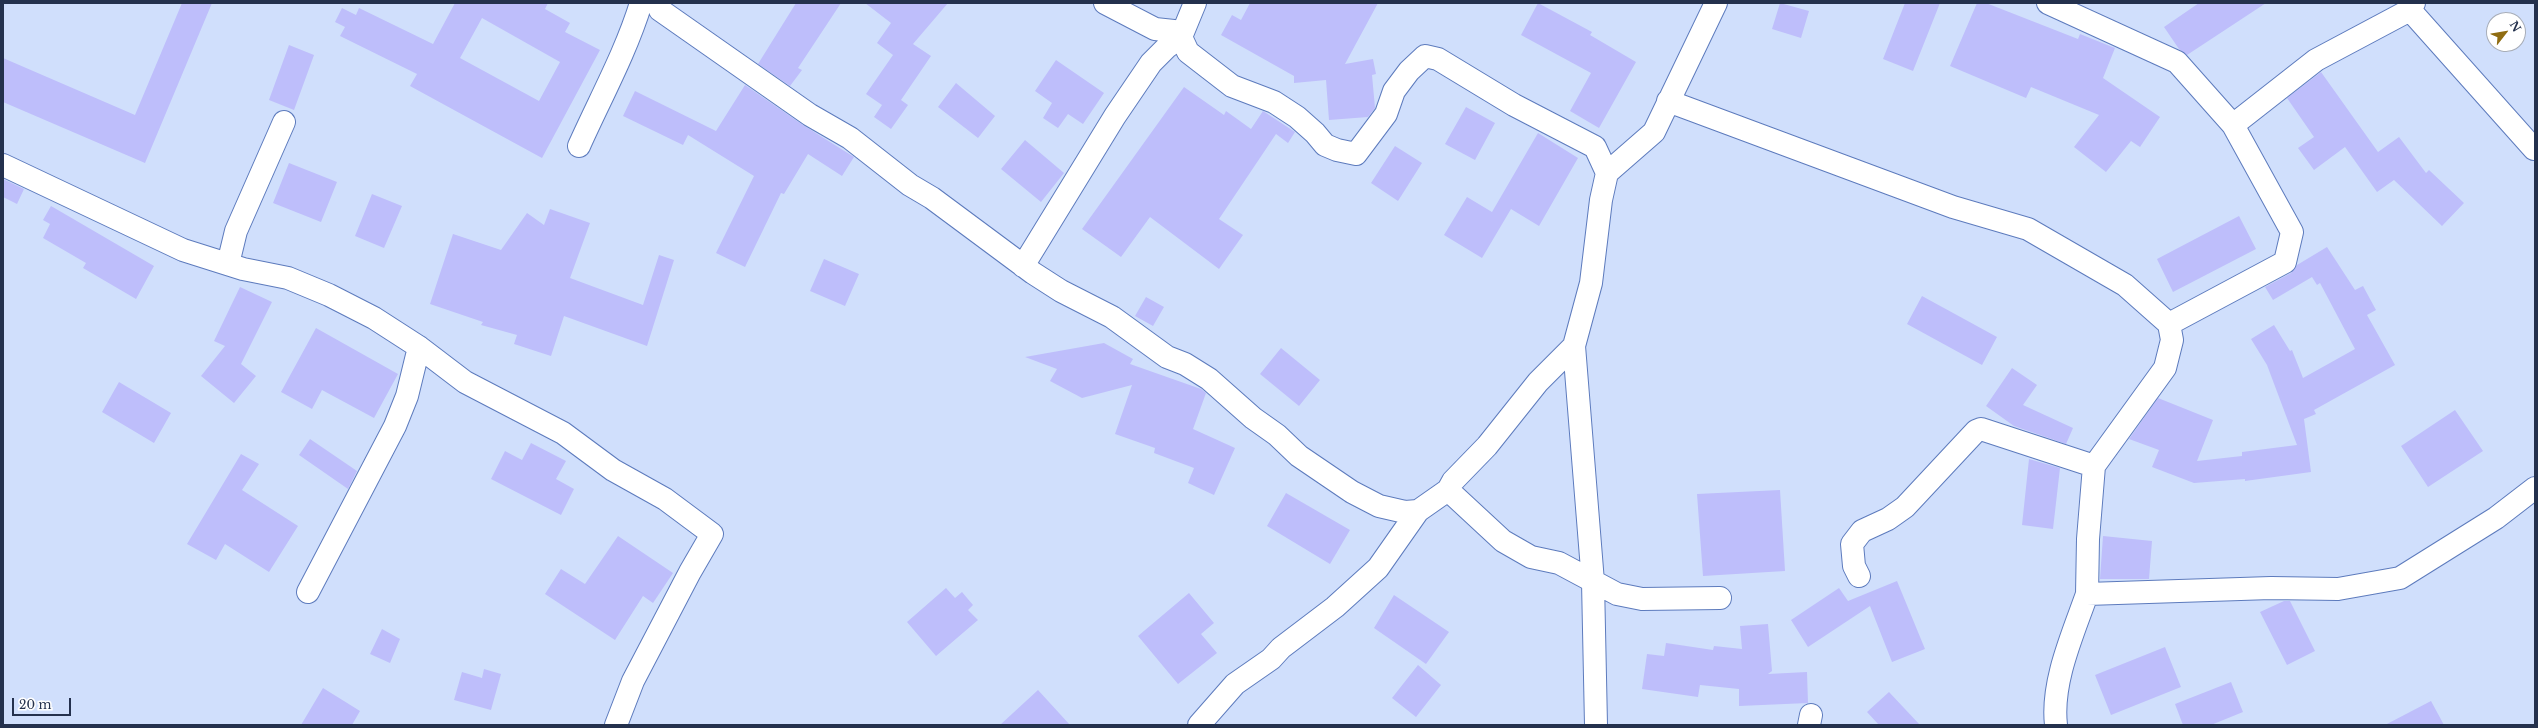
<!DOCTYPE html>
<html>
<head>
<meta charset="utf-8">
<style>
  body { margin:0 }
  #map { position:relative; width:2538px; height:728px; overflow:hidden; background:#d0dffc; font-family:"Libre Baskerville",serif }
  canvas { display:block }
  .frame { position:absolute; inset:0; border:4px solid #24314d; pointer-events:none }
  .north { position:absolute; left:2486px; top:12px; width:40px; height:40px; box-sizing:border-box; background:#fff; border:1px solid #a7adb8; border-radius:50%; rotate:59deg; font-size:11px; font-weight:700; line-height:16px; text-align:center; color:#24314d }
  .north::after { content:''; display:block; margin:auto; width:14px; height:18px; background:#906d12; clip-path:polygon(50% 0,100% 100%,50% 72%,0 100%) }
  .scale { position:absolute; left:12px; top:698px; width:59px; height:18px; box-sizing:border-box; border:2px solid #24314d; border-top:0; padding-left:5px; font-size:12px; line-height:14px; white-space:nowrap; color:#24314d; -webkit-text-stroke:3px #fff; paint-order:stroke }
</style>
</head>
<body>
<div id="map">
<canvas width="2538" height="728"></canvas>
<div class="frame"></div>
<div class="north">N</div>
<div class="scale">20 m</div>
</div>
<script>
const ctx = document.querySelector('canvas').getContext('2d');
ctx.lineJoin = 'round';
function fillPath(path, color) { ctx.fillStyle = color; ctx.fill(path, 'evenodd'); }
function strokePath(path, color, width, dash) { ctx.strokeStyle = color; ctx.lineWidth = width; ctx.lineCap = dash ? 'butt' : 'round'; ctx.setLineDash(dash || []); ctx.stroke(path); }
fillPath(new Path2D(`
  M182 3H212L145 163 3 102V58L135 115Z
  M455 3H548L545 9 570 23 565 32 600 50 542 158 410 86 417 74 340 36 345 27 335 22 342 8 356 15 359 8 433 44ZM482 18 560 62 539 101 460 58Z
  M796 3H841L798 68 802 70 790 86 758 64Z
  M865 3H948L913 44 931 56 901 100 908 105 891 129 874 117 882 105 866 94 893 55 877 43 891 23Z
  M1250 3H1378L1345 64 1373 59 1376 74 1372 75 1375 108 1368 117 1329 120 1326 80 1294 83V76L1221 35 1232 15 1241 20Z
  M1538 3 1592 32 1590 35 1636 62 1599 128 1570 111 1591 73 1521 35Z
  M1780 3 1809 11 1801 38 1772 29Z
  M1905 3H1940L1913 71 1883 59Z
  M1977 3H1986L2078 39 2080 34 2115 48 2103 78 2160 117 2140 147 2131 141 2106 172 2074 147 2099 115 2031 87 2026 98 1950 66Z
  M2199 3H2266L2187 55 2179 49 2164 27Z
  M289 45 314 55 294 110 269 100Z
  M1056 60 1104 93 1083 124 1068 114 1058 128 1043 118 1052 103 1035 91Z
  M2321 72 2378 152 2399 137 2426 173 2429 170 2464 203 2442 226 2394 180 2377 192 2345 147 2314 170 2298 148 2314 137 2287 98Z
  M956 83 995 116 978 138 938 107Z
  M745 85 803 125 854 157 842 176 808 154 784 194 781 193 745 267 716 253 754 176 688 135 683 145 623 116 635 91 716 131Z
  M1184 87 1224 115 1226 111 1251 129 1263 111 1295 132 1288 143 1276 134 1219 219 1243 235 1219 269 1150 217 1121 257 1082 229Z
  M1466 107 1495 123 1475 160 1445 144Z
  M1538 133 1578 158 1539 226 1511 209 1482 258 1444 235 1467 197 1492 212Z
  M1025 140 1064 173 1041 202 1001 169Z
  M1395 146 1422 163 1398 201 1371 183Z
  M289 163 337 182 321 222 273 203Z
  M3 179 24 189 17 204 3 197Z
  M372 194 402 206 384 248 355 236Z
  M51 206 154 266 136 299 83 268 86 263 43 238 50 224 43 220Z
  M550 209 590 223 570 278 643 305 659 255 674 260 647 346 564 316 551 356 514 344 517 335 481 325 483 322 430 304 453 234 501 250 527 213 544 225Z
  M2239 216 2256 249 2173 292 2157 259Z
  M2327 247 2355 290 2363 286 2376 310 2367 315 2395 365 2314 410 2316 414 2304 419 2311 472 2245 481V479L2194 483 2152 467 2159 450 2129 439 2158 398 2213 420 2197 461 2242 456V452L2297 445 2267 365 2251 339 2274 325 2290 351 2292 350 2303 378 2355 349 2320 283 2317 285 2312 277 2273 300 2265 287 2291 273 2297 265Z
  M824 259 859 274 845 306 810 291Z
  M240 287 272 302 241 364 256 376 234 403 201 376 225 346 214 341Z
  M1922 296 1997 337 1982 365 1907 324Z
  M1146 297 1164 307 1153 326 1135 316Z
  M316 328 398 374 374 418 322 390 312 409 281 392Z
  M1104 343 1133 359 1130 364 1201 389 1206 393 1193 429 1235 448 1214 495 1188 483 1194 468 1154 453 1155 448 1115 434 1132 385 1082 398 1050 381 1057 369 1025 357Z
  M1281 348 1320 380 1299 406 1260 374Z
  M2012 368 2037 385 2023 405 2073 428 2066 444 2014 426 1986 406Z
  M119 382 171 413 154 443 102 412Z
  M2455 410 2483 451 2428 487 2401 446Z
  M310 439 357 471 348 489 299 455Z
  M531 443 566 461 556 479 574 489 561 515 491 479 505 451 522 460Z
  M241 454 259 464 242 490 298 526 269 572 225 544 216 560 187 544Z
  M2029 459 2060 468 2053 529 2022 525Z
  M1780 490 1785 571 1703 576 1697 494Z
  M1286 493 1350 530 1330 564 1267 526Z
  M618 536 673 573 653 603 643 596 615 640 545 594 561 569 585 584Z
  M2103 536 2152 541 2149 579H2100Z
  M1897 581 1925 649 1892 662 1870 606 1808 647 1791 620 1839 588 1848 601Z
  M946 588 955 598 962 592 973 605 968 610 978 620 936 656 907 622Z
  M1189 593 1214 623 1201 634 1217 653 1178 684 1138 636Z
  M1394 595 1449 632 1426 664 1374 628Z
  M2284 601H2290L2315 651 2287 665 2260 612Z
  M1768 624 1772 671 1768 674 1807 672 1808 703 1739 706V689L1700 685 1698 697 1642 689 1647 654 1664 656 1666 643 1713 650 1714 646 1742 649 1740 626Z
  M382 629 400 639 390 663 370 654Z
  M2165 647 2181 687 2111 715 2095 675Z
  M1418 665 1441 685 1416 717 1392 698Z
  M484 669 501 674 491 710 454 700 462 672 482 678Z
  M2231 682 2243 712 2211 725H2183L2175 704Z
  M323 688 360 711 352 725H301Z
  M1038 690 1070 725H1000Z
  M1889 692 1920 725H1879L1867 712Z
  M2431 701 2444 725H2385Z`), '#bebefb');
const minor = new Path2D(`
  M1105 3 1155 29 1183 32
  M2048 3 2177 62 2233 125 2316 60 2410 10 2414 3
  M660 10 810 115 850 138 910 185 932 198 1033 273 1061 291 1112 317 1167 357 1185 364 1209 379 1253 418 1277 435 1299 456 1352 492 1379 506 1405 512 1418 511 1448 490 1453 481 1487 446 1538 382 1574 346 1591 283 1601 200 1607 173 1595 147 1514 105 1438 59 1425 56 1409 71 1394 91 1386 114 1356 154 1337 150 1325 145 1315 133 1297 117 1274 102 1232 86 1188 52 1181 37
  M2410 10 2534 149
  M1668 101 1953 207 2028 229 2125 285 2169 324 2172 340 2165 368 2094 466 2088 539 2087 594 2271 588 2338 589 2400 578 2496 518 2535 488
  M579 146C600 99 626 52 641 3
  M3 165 183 250 243 269 288 278 329 295 374 318 419 347 465 382 563 433 613 470 665 499 712 534 690 572 633 681 616 725
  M1607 173 1654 132 1716 3
  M228 264 236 231 284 122
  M1023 266 1115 116 1151 63 1167 47 1181 37 1195 3
  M2169 324 2285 262 2292 232 2233 125
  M1574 346 1593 582 1596 725
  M1448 490 1503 541 1531 557 1559 563 1617 594 1642 599 1720 598
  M1859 576 1854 566 1852 544 1862 531 1888 519 1905 507 1976 431 1981 429 2094 466
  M308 592 395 426 407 396 419 347
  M1199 725 1235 684 1271 659 1281 648 1335 607 1378 568 1418 511
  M1809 725 1811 715
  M2056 725C2051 682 2073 634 2087 594`);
strokePath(minor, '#5d7bbd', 24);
strokePath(minor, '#fff', 22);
</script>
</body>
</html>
